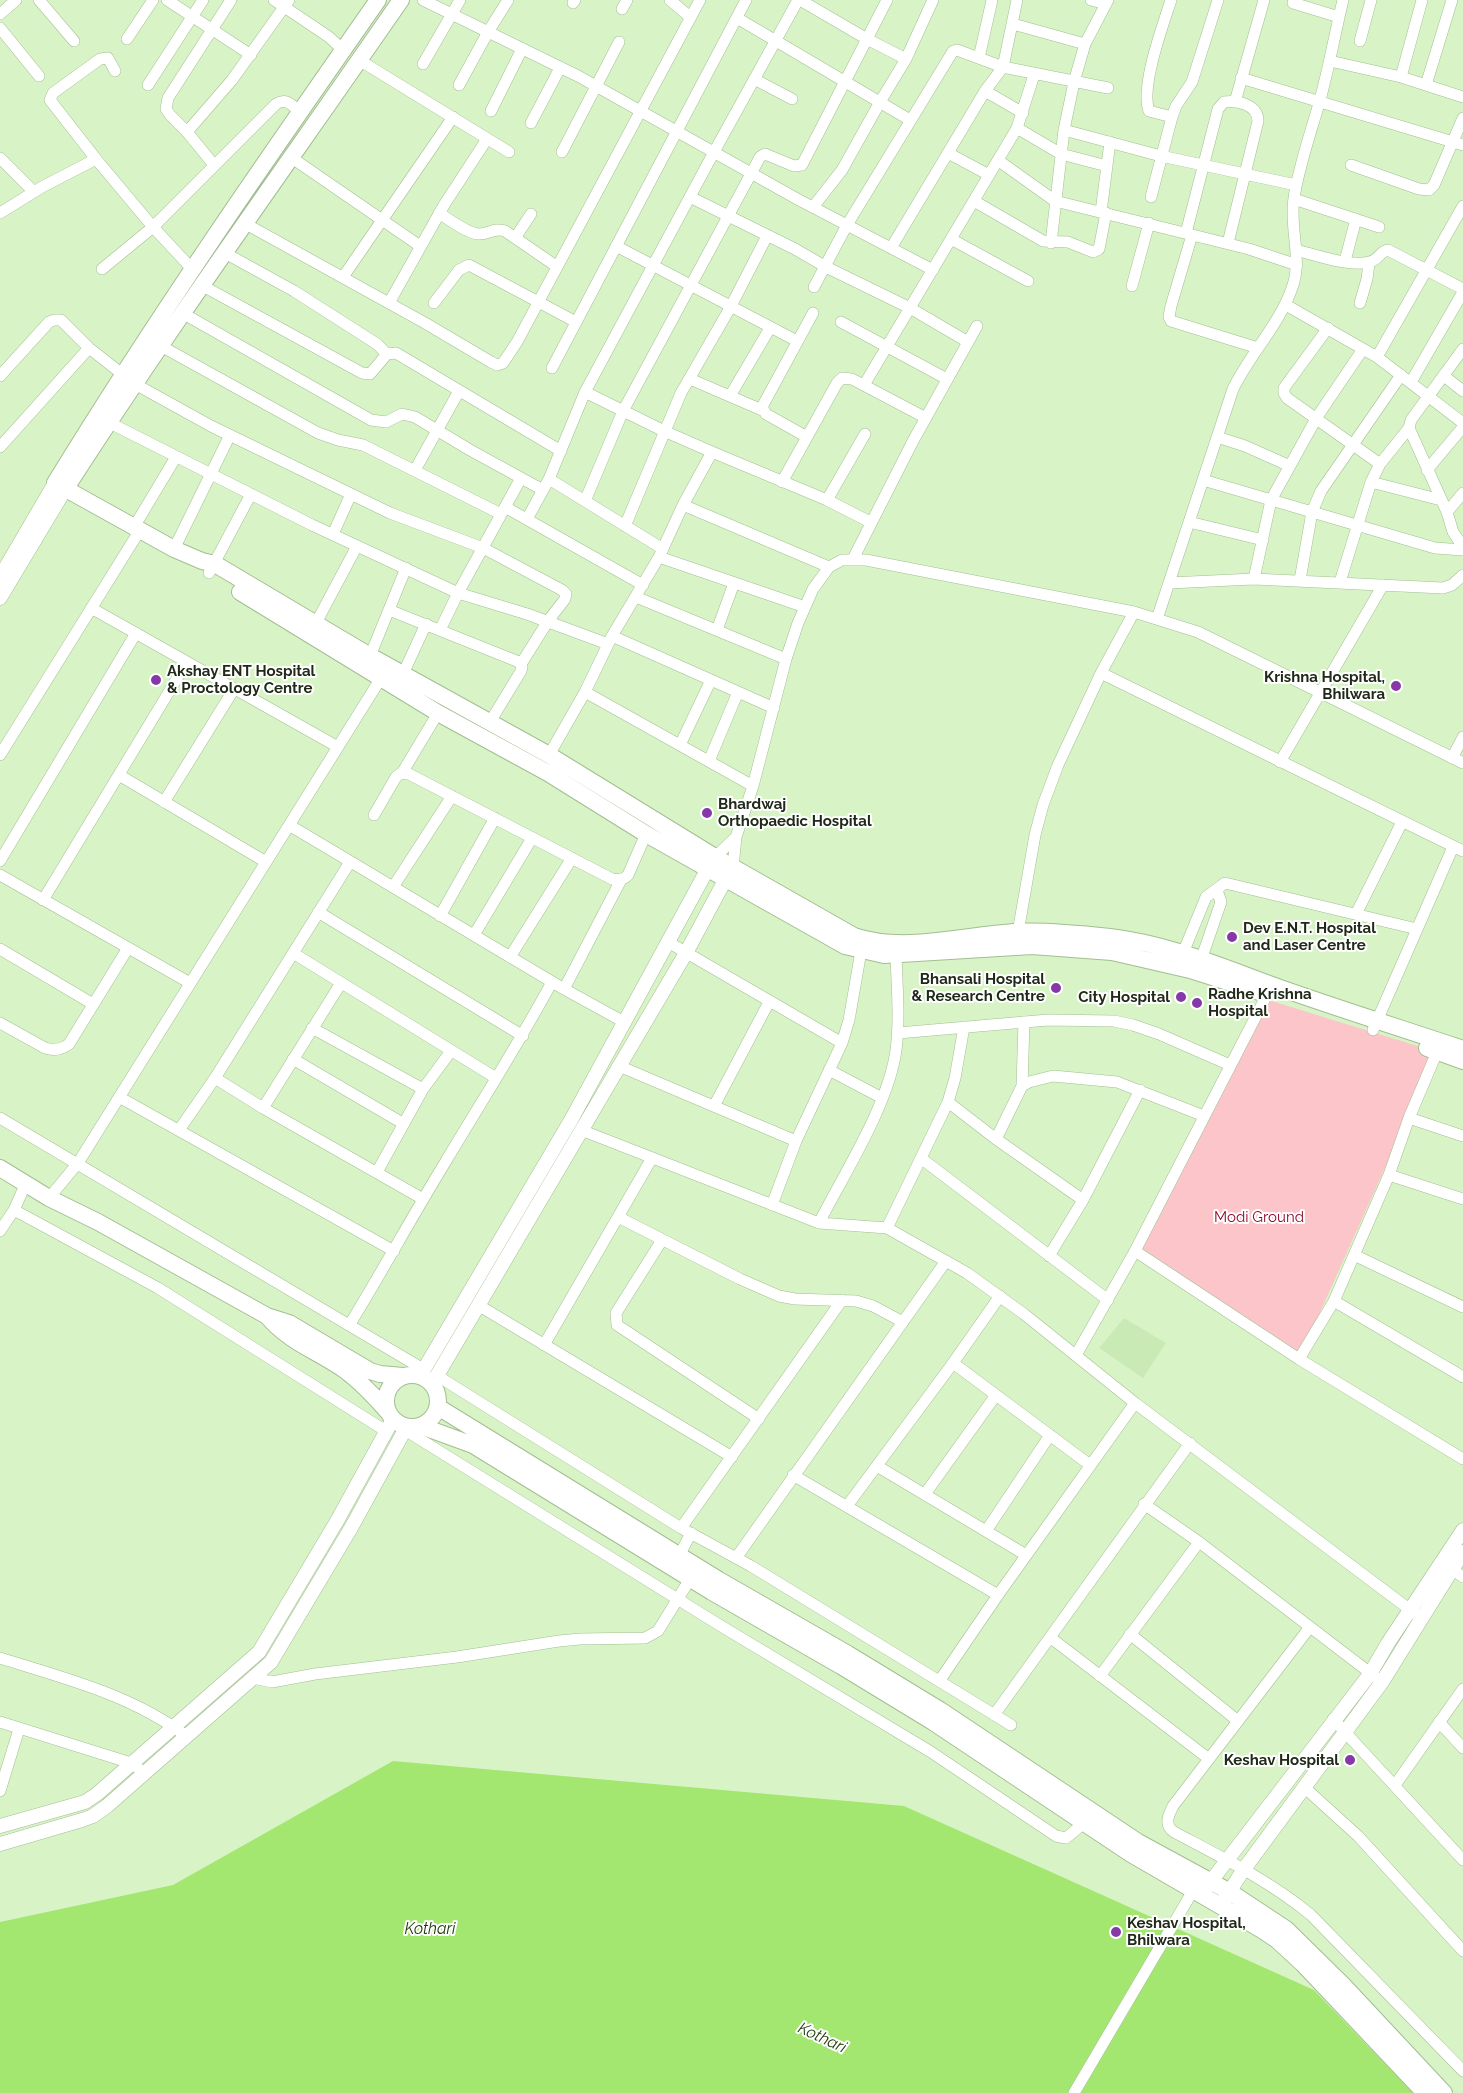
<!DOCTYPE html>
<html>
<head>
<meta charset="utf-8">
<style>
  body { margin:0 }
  canvas { display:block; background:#d8f4c6 }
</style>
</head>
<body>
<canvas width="1463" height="2093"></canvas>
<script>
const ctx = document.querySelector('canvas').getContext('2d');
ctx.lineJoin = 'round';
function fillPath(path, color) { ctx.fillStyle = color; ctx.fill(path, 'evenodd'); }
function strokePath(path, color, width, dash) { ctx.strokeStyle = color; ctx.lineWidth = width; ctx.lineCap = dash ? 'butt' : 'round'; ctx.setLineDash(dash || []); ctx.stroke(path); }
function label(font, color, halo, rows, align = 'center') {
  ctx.font = font + ' Raleway,sans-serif'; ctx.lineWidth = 4; ctx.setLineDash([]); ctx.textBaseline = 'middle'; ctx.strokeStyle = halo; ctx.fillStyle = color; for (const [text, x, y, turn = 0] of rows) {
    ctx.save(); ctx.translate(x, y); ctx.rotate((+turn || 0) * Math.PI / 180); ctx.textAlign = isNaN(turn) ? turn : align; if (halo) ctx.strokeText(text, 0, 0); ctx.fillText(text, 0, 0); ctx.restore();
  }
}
fillPath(new Path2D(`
  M1124 1318 1166 1343 1143 1378 1099 1348Z`), '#c9eab5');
fillPath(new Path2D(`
  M1265 999 1437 1052 1299 1359 1135 1251Z`), '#fbc5c9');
fillPath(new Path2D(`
  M393 1761 904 1806 1314 1990 1413 2093H0V1922L173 1885Z`), '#a3e771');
const minor = new Path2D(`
  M39 0 74 41
  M167 0 251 55
  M274 0 329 37 343 50
  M423 0 578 76 799 200 933 270
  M670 0 690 17
  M800 0 867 39 906 59
  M1091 0 1106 4
  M1171 0C1163 25 1140 87 1149 111L1172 117
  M573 3 575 0
  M1293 3 1339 17
  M622 9 627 0
  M0 14 16 0
  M737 18 910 120
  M1013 24 1085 44
  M0 28 39 76
  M127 39 153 0
  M1360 41 1371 0
  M979 58 992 0
  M359 60 509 152
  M1330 61 1401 77 1463 97
  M423 64 460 0
  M115 71 108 58 100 59 53 93 50 100 96 159 153 227 193 270
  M1401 77 1422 0
  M1241 78 1463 145
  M754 79 792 99
  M148 85 203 0
  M459 85 488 32 508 0
  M1426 85 1452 0
  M985 91 1023 113
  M880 102 906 59 933 0
  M1235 102 1264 0
  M491 111 522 49
  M531 123 560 68
  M1017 128 1061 154 1107 166
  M1064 130 1161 156 1296 185
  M187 132 232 80 289 0
  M562 152 619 42
  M948 153 989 175
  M0 158 34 192
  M292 158 420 246
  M999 161 1055 201 1249 249 1297 265
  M214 165 187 132 170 115 166 109 168 98 231 0
  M1351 165 1419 189 1429 190 1434 185 1463 118
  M690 197 795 249 826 267 910 308 968 342
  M1151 197 1172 117 1176 106 1192 82 1218 0
  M1294 199 1379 227
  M974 201 1043 241 1068 242 1093 252 1099 249 1106 213
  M813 207 842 170 880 102
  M1101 212 1110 142
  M0 213 42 187 96 159
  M439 213C450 220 465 232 478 234 488 235 494 227 505 231L556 266
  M246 224 425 323 491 362 497 365 503 363 517 342 700 0
  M1186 233 1218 109 1224 102C1238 100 1258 105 1258 121L1228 243
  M1192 235 1171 306 1169 317 1171 321 1258 348
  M515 238 531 214
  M951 239 1028 281
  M1051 243 1064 130 1074 82 1085 44 1108 0
  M616 246 797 341
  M891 248 985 91 1003 67 1017 0
  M1296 250C1316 255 1349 267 1369 262 1378 261 1380 251 1388 250L1463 289
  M225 253 294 291 377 344 387 354
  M1345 261 1356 219
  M102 269 153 227 276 104C286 97 293 106 300 112
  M343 277 453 117
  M203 286 362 373 370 374 387 354 396 353 561 451
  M1132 286 1149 223
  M814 287 847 225 953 51 957 50 1003 67 1108 88
  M389 303 444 205 487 139
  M434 303 459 270 469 265 576 322
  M1360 303 1367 279 1369 263
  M1286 305 1377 357 1463 423
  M184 314 371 420 386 422 402 414 415 417 470 450 543 490
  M841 322 947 379
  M1328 328 1284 388V393L1287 398 1380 464
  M161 346 318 433 338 440 363 445 501 514
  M1463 349 1411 420 1409 428 1447 512 1453 532 1463 547
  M1377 357 1463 206
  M552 368 746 0
  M0 376 49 322 54 320H61L89 348 135 384 211 426 390 513 483 548 562 590 566 594 565 599 548 621 521 664
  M1444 376 1463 391
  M690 379 762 410
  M1411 382 1463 292
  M864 385 1017 128 1034 75
  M585 392 664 431 712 452
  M730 396 770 328
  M108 422 312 525 458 593 527 614 608 644
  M807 437 766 414 762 407 813 313
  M1217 437 1245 446 1290 466
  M0 447 89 348
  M415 470 459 391
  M1427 470 1463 427
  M549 479 663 549
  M1203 480 1435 548 1463 550
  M782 482 837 383 842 378 852 379 926 418
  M1371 482 1441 500
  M827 500 865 434
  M585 501 623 411 760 157 765 154 794 166 802 165 887 0
  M683 505 829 567
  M505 507 643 585
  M1447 512 1463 493
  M527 519 549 479 585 392 714 152 798 0
  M1189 522 1263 540
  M625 526 681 393 730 308 767 236
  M134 527 176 457
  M333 534 351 494
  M174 549 230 435
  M659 557 805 607
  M853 559 913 441 977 326
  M209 573 251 494
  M1254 579 1271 500 1317 417 1363 349
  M1300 580 1312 512 1321 491 1401 375
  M1340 582 1371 482 1380 464 1409 428
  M1169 583 1254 579 1443 588 1452 585 1463 575
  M636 597 786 659
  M91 608 338 747
  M389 610 519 662 522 667 521 671 490 722
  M1157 619 1233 389C1250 354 1279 325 1292 288 1303 259 1289 228 1294 198 1299 165 1311 132 1320 100 1329 67 1335 33 1343 0
  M316 623 357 546
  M440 630 458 593 521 478
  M717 630 734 583
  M612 636 774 708
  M370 656 406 568
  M1101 673 1463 851
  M403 674 426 624
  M585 692 753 786
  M680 745 711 680
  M0 755 140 530
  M549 755 585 692 612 636 659 557 683 505 712 452 827 500 870 522
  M1452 758 1463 737
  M709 761 738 692
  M1280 762 1383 585
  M402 773 438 713
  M119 775 266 862
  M164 802 234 689
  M374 815 396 777 400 774 407 773 612 879C618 880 624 880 628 875L646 834
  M289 825 564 989 624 1022
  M715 857 736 837
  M0 861 136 633
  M733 867 736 837 753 786 786 659 798 623 813 589 829 567 842 560H866L1134 612 1198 632 1463 763
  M0 875 190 983
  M393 887 452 796
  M43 900 187 662
  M318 912 523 1036
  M1356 914 1402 822
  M440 916 495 818
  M474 935 532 838
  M1017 938 1035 835 1043 805 1058 765 1101 673 1134 612
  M668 942 842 1043
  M0 949 93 1004
  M293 953 496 1078
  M1183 953 1206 897 1225 883 1417 929
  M510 957 572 858
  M1201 960 1221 902 1217 890
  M564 989 621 880
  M0 1023 45 1048C54 1051 61 1050 69 1044L128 948
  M312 1028 423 1089
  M1373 1030 1453 847
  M898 1033 1048 1020 1114 1021 1133 1025 1159 1034 1230 1065
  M293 1059 404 1124
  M619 1066 796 1141
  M829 1070 882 1098
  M215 1078 263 1108 423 1199
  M1022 1086 1024 1022
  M119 1097 394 1251
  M948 1102 996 1139 1083 1200
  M714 1106 769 1002
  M263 1108 341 983
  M0 1118 423 1369
  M1409 1118 1463 1136
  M179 1130 215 1078 350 862
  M581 1130 819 1223 887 1228 967 1273 1024 1314 1135 1403 1417 1615
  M996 1139 1022 1086 1029 1082 1053 1076 1117 1082 1204 1116
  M922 1159 1108 1300
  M377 1172 423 1089 451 1051
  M1389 1175 1463 1199
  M49 1198 78 1163 381 678
  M772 1205 796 1141 842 1043 849 1020 861 951
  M14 1210 158 1288 386 1431
  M618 1217 740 1279 779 1296 795 1299 856 1301 873 1306 903 1322
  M819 1223C844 1174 889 1104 896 1050 900 1019 897 987 896 955
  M887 1228 948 1102 955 1078 964 1027
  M0 1231 14 1210 26 1183
  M662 1240 616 1313 617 1325 759 1419
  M1135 1251 1299 1359 1463 1459
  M1354 1255 1463 1307
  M1049 1256 1083 1200 1140 1090
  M1334 1301 1463 1377
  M478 1305 732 1457
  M350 1324C383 1270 413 1215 446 1161 482 1101 519 1043 552 982
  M544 1345 652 1158
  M1076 1355 1135 1251 1272 985
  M1299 1359 1334 1301 1389 1175 1409 1118 1440 1045
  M953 1363 1090 1465
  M436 1375 681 1528 751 1566 1011 1725
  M405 1430 721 1626 931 1752 1056 1836 1066 1838 1084 1823
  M877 1466 1026 1555
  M793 1475 998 1595
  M925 1494 996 1395
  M1144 1504 1199 1542 1382 1682
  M847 1506 953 1363 1000 1296
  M681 1528 842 1300
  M986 1531 1050 1435
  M679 1556 691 1533
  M736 1558 946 1261
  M1452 1569 1463 1577
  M1310 1627 1173 1806C1168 1816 1164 1825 1174 1832 1221 1857 1270 1881 1311 1915L1463 2071
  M1130 1634 1238 1721
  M1051 1638 1209 1759
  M0 1658C64 1678 132 1695 186 1736
  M1100 1676 1199 1542
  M253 1678 272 1682 315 1674 457 1657 559 1641 580 1639 645 1638 658 1631 690 1579
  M940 1680 998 1595 1135 1403
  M994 1715 1190 1443
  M1333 1719 1463 1860
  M0 1722 131 1763 138 1768
  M1439 1722 1463 1748
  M1395 1785 1463 1689
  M1304 1787 1358 1836 1463 1951
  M0 1791 19 1729
  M1074 2093 1194 1889`);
const tertiary = new Path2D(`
  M0 577 55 483
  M0 598 66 488
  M420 1376 571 1120 712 861
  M432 1384 686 953 731 869
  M0 1826 85 1802 97 1794 259 1652 337 1521 393 1419
  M0 1844 82 1820 93 1816 107 1806 271 1662 351 1528 407 1426
  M1205 1889 1370 1674 1388 1643 1463 1530
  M1224 1900 1244 1869 1382 1682 1463 1552`);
const secondary = new Path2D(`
  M378 0C267 159 156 318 55 483L174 549 202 561 215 564 370 656 549 755 715 857 854 936C905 953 963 935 1015 932 1043 930 1082 934 1110 937 1170 944 1227 969 1283 989 1343 1010 1403 1029 1463 1049
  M66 488C173 322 289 162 401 0
  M240 592 438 713 548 773 646 834 845 946 884 955 1032 946 1112 952 1190 970 1259 992
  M1427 1048 1463 1061
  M0 1168 49 1198 98 1222 267 1316 289 1323 370 1371 380 1374 403 1376
  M267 1316C291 1344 318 1351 346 1371 362 1383 375 1397 388 1412
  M386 1401a26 26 0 1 1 52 0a26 26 0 1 1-52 0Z
  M438 1407 719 1580 848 1654 940 1710 1138 1842 1230 1892 1286 1929 1343 1985 1444 2093
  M421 1426 473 1445 712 1592 841 1666 933 1722 1131 1854 1262 1930 1277 1940 1303 1964 1425 2093`);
strokePath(minor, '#a3be92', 12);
strokePath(tertiary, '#a3be92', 15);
strokePath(secondary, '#a3be92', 18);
strokePath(minor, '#fff', 11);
strokePath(tertiary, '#fff', 14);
strokePath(secondary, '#fff', 16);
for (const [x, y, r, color] of [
  [156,680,6,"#8638a9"],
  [1396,686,6,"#8638a9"],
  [707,813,6,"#8638a9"],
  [1232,937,6,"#8638a9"],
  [1056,988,6,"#8638a9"],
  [1181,997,6,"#8638a9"],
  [1197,1003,6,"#8638a9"],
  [1350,1760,6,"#8638a9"],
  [1116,1932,6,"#8638a9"]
]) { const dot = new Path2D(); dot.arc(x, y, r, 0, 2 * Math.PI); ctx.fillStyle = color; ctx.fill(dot); strokePath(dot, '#fff', 2); }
label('bold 15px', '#202a19', '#fff', [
  ["Akshay ENT Hospital",167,671],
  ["& Proctology Centre",167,688],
  ["Krishna Hospital,",1385,677,"right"],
  ["Bhilwara",1385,694,"right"],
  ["Bhardwaj",718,804],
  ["Orthopaedic Hospital",718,821],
  ["Dev E.N.T. Hospital",1243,928],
  ["and Laser Centre",1243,945],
  ["Bhansali Hospital",1045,979,"right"],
  ["& Research Centre",1045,996,"right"],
  ["Radhe Krishna",1208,994],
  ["Hospital",1208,1011],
  ["City Hospital",1170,997,"right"],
  ["Keshav Hospital",1339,1760,"right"],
  ["Keshav Hospital,",1127,1923],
  ["Bhilwara",1127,1940]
], 'left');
label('15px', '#8c0d31', '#fff', [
  ["Modi Ground",1259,1217]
]);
label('italic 16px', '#213b0b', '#fff', [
  ["Kothari",430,1929],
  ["Kothari",822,2038,25]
]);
</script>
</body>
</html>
